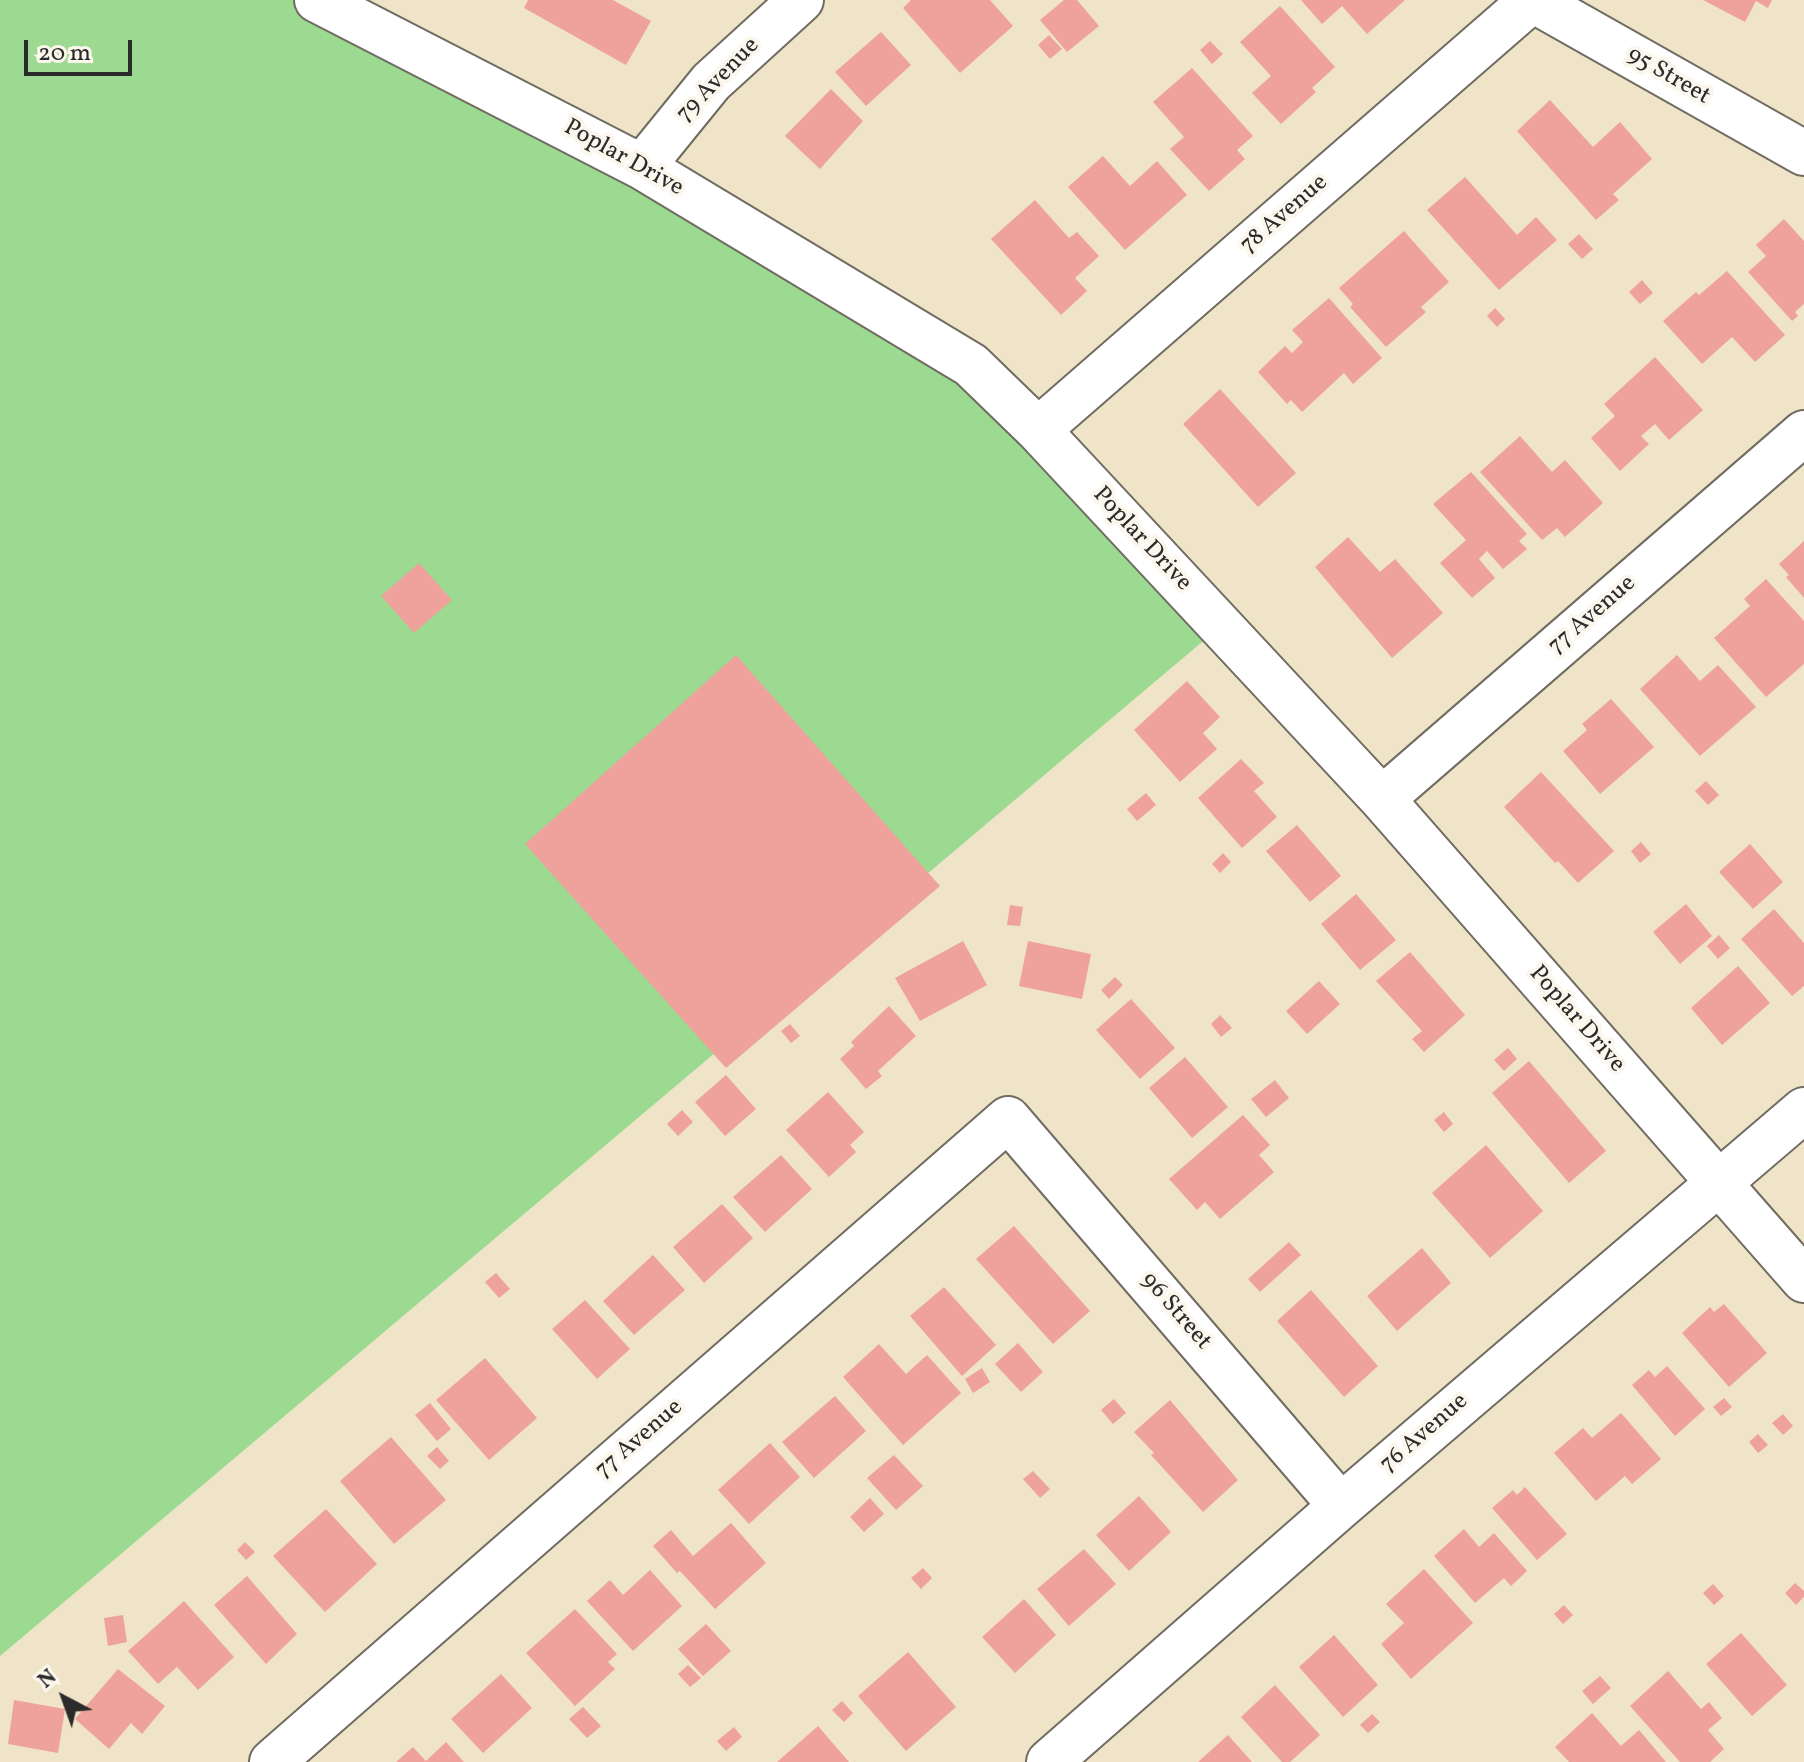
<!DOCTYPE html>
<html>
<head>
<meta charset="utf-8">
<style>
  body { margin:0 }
  #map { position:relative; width:1804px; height:1762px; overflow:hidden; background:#efe4c8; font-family:Vollkorn,serif }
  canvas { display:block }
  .north { position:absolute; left:24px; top:1658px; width:80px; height:80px; -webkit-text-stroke:6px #fbf7ec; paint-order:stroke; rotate:319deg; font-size:22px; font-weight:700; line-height:32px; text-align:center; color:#2b2b2b }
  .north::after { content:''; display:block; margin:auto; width:28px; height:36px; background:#2b2b2b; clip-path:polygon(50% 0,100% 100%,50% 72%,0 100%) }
  .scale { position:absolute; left:24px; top:40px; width:108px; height:36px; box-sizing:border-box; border:4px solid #2b2b2b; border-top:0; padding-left:10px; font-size:24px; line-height:28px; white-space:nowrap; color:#2b2b2b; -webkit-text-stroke:6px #fbf7ec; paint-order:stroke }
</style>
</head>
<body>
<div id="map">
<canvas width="1804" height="1762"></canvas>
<div class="north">N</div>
<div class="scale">20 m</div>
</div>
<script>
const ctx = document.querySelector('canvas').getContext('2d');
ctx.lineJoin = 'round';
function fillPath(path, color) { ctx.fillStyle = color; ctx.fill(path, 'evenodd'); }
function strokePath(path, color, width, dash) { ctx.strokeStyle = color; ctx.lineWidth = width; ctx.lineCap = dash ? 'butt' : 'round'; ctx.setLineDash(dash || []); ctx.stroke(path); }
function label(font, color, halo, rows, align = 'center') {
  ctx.font = font + ' Vollkorn,serif'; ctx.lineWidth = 8; ctx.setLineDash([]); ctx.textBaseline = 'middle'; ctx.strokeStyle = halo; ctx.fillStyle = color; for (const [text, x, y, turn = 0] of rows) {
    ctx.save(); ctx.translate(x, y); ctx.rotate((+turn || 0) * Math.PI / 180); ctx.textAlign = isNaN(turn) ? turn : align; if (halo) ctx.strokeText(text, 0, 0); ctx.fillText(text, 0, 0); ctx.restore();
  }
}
fillPath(new Path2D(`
  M0 0H317L971 365 1221 626 0 1656Z`), '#9bda90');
fillPath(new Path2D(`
  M528 0H613L651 21 626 65 524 8Z
  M911 0H990L1013 26 960 73 903 8Z
  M1064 0H1077L1099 26 1067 52 1040 20Z
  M1301 0H1405L1367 34 1342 6 1322 24Z
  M1703 0H1772L1768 8 1756 1 1745 22Z
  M1280 6 1335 67 1312 88 1316 92 1281 124 1252 93 1271 76 1240 42Z
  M881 32 911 65 866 106 835 72Z
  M1049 35 1062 49 1050 59 1038 45Z
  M1210 41 1223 54 1212 64 1200 50Z
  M1192 68 1253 136 1237 150 1245 159 1209 191 1170 149 1184 137 1153 102Z
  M831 89 863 121 820 169 785 136Z
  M1550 100 1593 147 1620 122 1652 159 1613 194 1619 200 1596 220 1517 131Z
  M1103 156 1130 186 1157 161 1187 195 1125 250 1068 187Z
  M1465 177 1517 235 1536 217 1557 240 1499 290 1427 210Z
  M1035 200 1069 238 1077 232 1099 256 1075 278 1087 291 1061 315 991 239Z
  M1784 219 1804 241V304L1795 312 1798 316 1792 321 1748 272 1766 256 1756 245Z
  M1404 231 1449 282 1421 307 1426 312 1386 347 1350 307 1353 304 1339 288Z
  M1579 234 1593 249 1582 259 1568 244Z
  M1727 271 1785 335 1755 362 1732 337 1702 364 1663 321 1696 292 1699 295Z
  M1642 280 1653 293 1640 304 1629 292Z
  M1329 298 1382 358 1353 384 1344 373 1302 412 1291 400 1287 404 1258 372 1285 346 1292 353 1303 342 1292 330Z
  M1495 308 1505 319 1497 327 1487 316Z
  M1655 357 1703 410 1669 440 1655 424 1641 436 1649 444 1620 471 1591 438 1615 416 1604 404Z
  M1220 389 1296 473 1258 507 1183 424Z
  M1520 436 1552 472 1565 460 1603 503 1565 537 1557 528 1542 540 1480 472Z
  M1471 472 1527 534 1519 541 1527 549 1503 569 1487 551 1479 559 1495 578 1472 598 1440 563 1466 540 1433 504Z
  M1348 537 1380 572 1395 559 1443 613 1392 658 1315 567Z
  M1804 541V598L1786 577 1789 575 1779 564Z
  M419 563 452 600 414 633 381 596Z
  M1766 579 1804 621V664L1766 697 1714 638 1750 606 1744 599Z
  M736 655 940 886 726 1068 525 844Z
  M1677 655 1700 681 1718 665 1756 707 1700 756 1640 689Z
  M1187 681 1220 717 1203 733 1217 749 1180 782 1134 730Z
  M1611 699 1654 747 1600 794 1563 751 1587 730 1582 724Z
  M1241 759 1264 783 1254 791 1277 817 1242 848 1198 798Z
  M1541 772 1614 851 1578 883 1558 861 1555 863 1504 807Z
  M1706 781 1719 795 1708 805 1695 791Z
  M1146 793 1156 805 1137 821 1127 809Z
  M1297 825 1341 876 1310 902 1266 851Z
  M1641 842 1651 854 1640 863 1631 851Z
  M1750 844 1783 882 1753 909 1719 872Z
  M1223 853 1231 862 1220 873 1212 864Z
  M1356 894 1396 940 1360 970 1321 924Z
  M1686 904 1712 936 1680 964 1653 932Z
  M1010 905 1023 907 1020 926 1007 925Z
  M1774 909 1804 943V986L1792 996 1741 939Z
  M1719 935 1730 948 1718 959 1707 946Z
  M963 941 987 985 920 1021 895 978Z
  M1028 941 1091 954 1082 999 1019 986Z
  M1410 952 1465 1015 1424 1052 1412 1039 1422 1031 1376 981Z
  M1738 966 1770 1003 1722 1045 1691 1008Z
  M1115 977 1123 985 1109 999 1101 990Z
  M1319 981 1340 1004 1307 1034 1286 1011Z
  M1131 999 1175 1048 1140 1079 1096 1030Z
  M889 1006 916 1036 878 1071 882 1076 866 1089 840 1059 854 1046 851 1042Z
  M1220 1015 1232 1028 1221 1037 1211 1024Z
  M790 1024 800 1036 791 1043 781 1031Z
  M1508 1048 1517 1059 1504 1071 1494 1060Z
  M1185 1057 1228 1107 1192 1138 1149 1088Z
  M1529 1061 1606 1151 1569 1183 1492 1093Z
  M726 1075 756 1109 725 1136 695 1102Z
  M1275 1080 1289 1098 1266 1117 1251 1099Z
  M828 1092 864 1132 850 1145 856 1152 829 1177 786 1130Z
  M682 1110 693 1122 678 1136 667 1124Z
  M1444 1112 1453 1124 1444 1132 1434 1120Z
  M1243 1115 1270 1145 1259 1155 1274 1172 1220 1219 1205 1202 1197 1210 1169 1179Z
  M1486 1145 1543 1211 1490 1258 1432 1193Z
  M781 1155 812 1189 765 1232 733 1197Z
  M722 1204 753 1238 704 1283 673 1247Z
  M1014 1226 1090 1311 1053 1344 976 1259Z
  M1289 1242 1301 1255 1260 1292 1248 1279Z
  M1422 1248 1451 1283 1397 1331 1367 1296Z
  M653 1255 685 1290 634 1335 603 1301Z
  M496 1273 510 1289 499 1298 485 1282Z
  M944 1287 996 1345 962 1376 910 1316Z
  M1311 1290 1378 1366 1344 1397 1277 1321Z
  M585 1300 630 1349 597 1379 552 1329Z
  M1724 1304 1767 1353 1729 1387 1682 1333 1710 1307 1714 1312Z
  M1018 1343 1043 1372 1021 1392 995 1364Z
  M879 1344 906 1374 927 1355 961 1393 903 1445 843 1377Z
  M485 1358 537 1418 489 1460 436 1400Z
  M1667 1366 1705 1409 1675 1436 1632 1385 1649 1370 1655 1377Z
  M982 1368 990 1382 973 1393 965 1379Z
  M835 1396 866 1431 814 1478 782 1442Z
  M1724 1398 1732 1407 1721 1416 1713 1407Z
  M1114 1399 1126 1413 1113 1424 1101 1410Z
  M1170 1400 1238 1480 1203 1512 1151 1455 1154 1453 1134 1432Z
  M430 1403 451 1429 437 1441 415 1415Z
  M1621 1413 1661 1459 1632 1484 1625 1476 1596 1501 1554 1453 1583 1428 1592 1438Z
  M1783 1414 1793 1426 1783 1435 1772 1423Z
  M1758 1434 1768 1445 1758 1453 1749 1442Z
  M391 1437 446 1500 394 1544 340 1481Z
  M770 1443 800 1477 749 1524 718 1490Z
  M437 1447 449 1461 440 1469 427 1456Z
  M894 1455 923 1486 896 1510 867 1478Z
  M1033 1471 1050 1489 1040 1498 1023 1479Z
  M1525 1487 1567 1534 1537 1560 1492 1508 1513 1490 1517 1495Z
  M1139 1496 1171 1532 1129 1571 1096 1535Z
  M870 1498 884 1514 864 1532 850 1517Z
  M326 1509 377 1564 325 1612 273 1556Z
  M731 1523 766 1563 715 1609 680 1571 677 1573 653 1546 671 1530 693 1556Z
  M1464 1529 1479 1547 1494 1533 1527 1571 1511 1586 1504 1578 1475 1603 1434 1556Z
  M245 1542 255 1552 246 1560 237 1550Z
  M1084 1549 1116 1584 1069 1626 1037 1589Z
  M923 1568 932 1578 921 1589 911 1578Z
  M1424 1569 1473 1623 1411 1679 1381 1644 1404 1623 1386 1604Z
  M650 1570 682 1606 633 1651 587 1601 610 1580 623 1595Z
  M247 1576 297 1634 266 1664 214 1605Z
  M1795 1583 1804 1591V1597L1796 1605 1785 1593Z
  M1713 1584 1724 1596 1714 1605 1703 1593Z
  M1024 1599 1056 1635 1015 1673 982 1637Z
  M184 1601 234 1657 198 1690 177 1667 158 1684 128 1651Z
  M1564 1605 1573 1615 1563 1624 1554 1614Z
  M575 1609 617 1654 608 1662 615 1669 575 1706 526 1653Z
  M123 1615 127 1642 108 1646 104 1618Z
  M706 1624 731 1651 703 1676 678 1649Z
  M1741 1633 1787 1685 1752 1716 1706 1664Z
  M1334 1635 1378 1685 1343 1717 1299 1667Z
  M908 1652 956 1707 906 1751 858 1696Z
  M688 1665 701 1678 690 1687 678 1674Z
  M118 1669 165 1706 142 1734 131 1723 109 1749 75 1719Z
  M1668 1671 1701 1709 1709 1702 1722 1718 1708 1730 1724 1749 1710 1762H1680L1630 1706Z
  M501 1674 532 1708 483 1753 451 1719Z
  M1600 1676 1611 1688 1593 1704 1582 1691Z
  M1275 1685 1320 1735 1290 1762H1282L1241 1717Z
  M14 1700 65 1709 58 1753 8 1744Z
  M842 1701 853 1713 844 1722 832 1710Z
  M583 1707 601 1726 587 1738 569 1719Z
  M1592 1713 1621 1746 1639 1730 1666 1762H1569L1555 1747Z
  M1372 1714 1380 1722 1368 1733 1360 1725Z
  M818 1726 849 1762H777Z
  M734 1727 742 1737 726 1751 717 1741Z
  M1228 1735 1252 1762H1198Z
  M446 1742 464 1762H396L413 1747 426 1761Z`), '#eea29b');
const minor = new Path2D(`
  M317 0 642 167 971 365 1038 430 1382 799 1804 1280
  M1533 0 1804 153
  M642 167 711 82 801 0
  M1038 430 1532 0
  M1382 799 1804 433
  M272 1762 1008 1119 1341 1506
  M1049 1762 1341 1506 1804 1110`);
strokePath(minor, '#706c62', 48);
strokePath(minor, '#fff', 44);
label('24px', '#2b2b2b', '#fbf7ec', [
  ["95 Street",1668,77,30],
  ["79 Avenue",719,81,-46],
  ["Poplar Drive",623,159,29],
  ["78 Avenue",1285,215,-41],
  ["Poplar Drive",1141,540,47],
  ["77 Avenue",1593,616,-41],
  ["Poplar Drive",1576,1020,49],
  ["96 Street",1175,1312,49],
  ["76 Avenue",1425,1434,-41],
  ["77 Avenue",640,1440,-41]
]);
</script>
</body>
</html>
